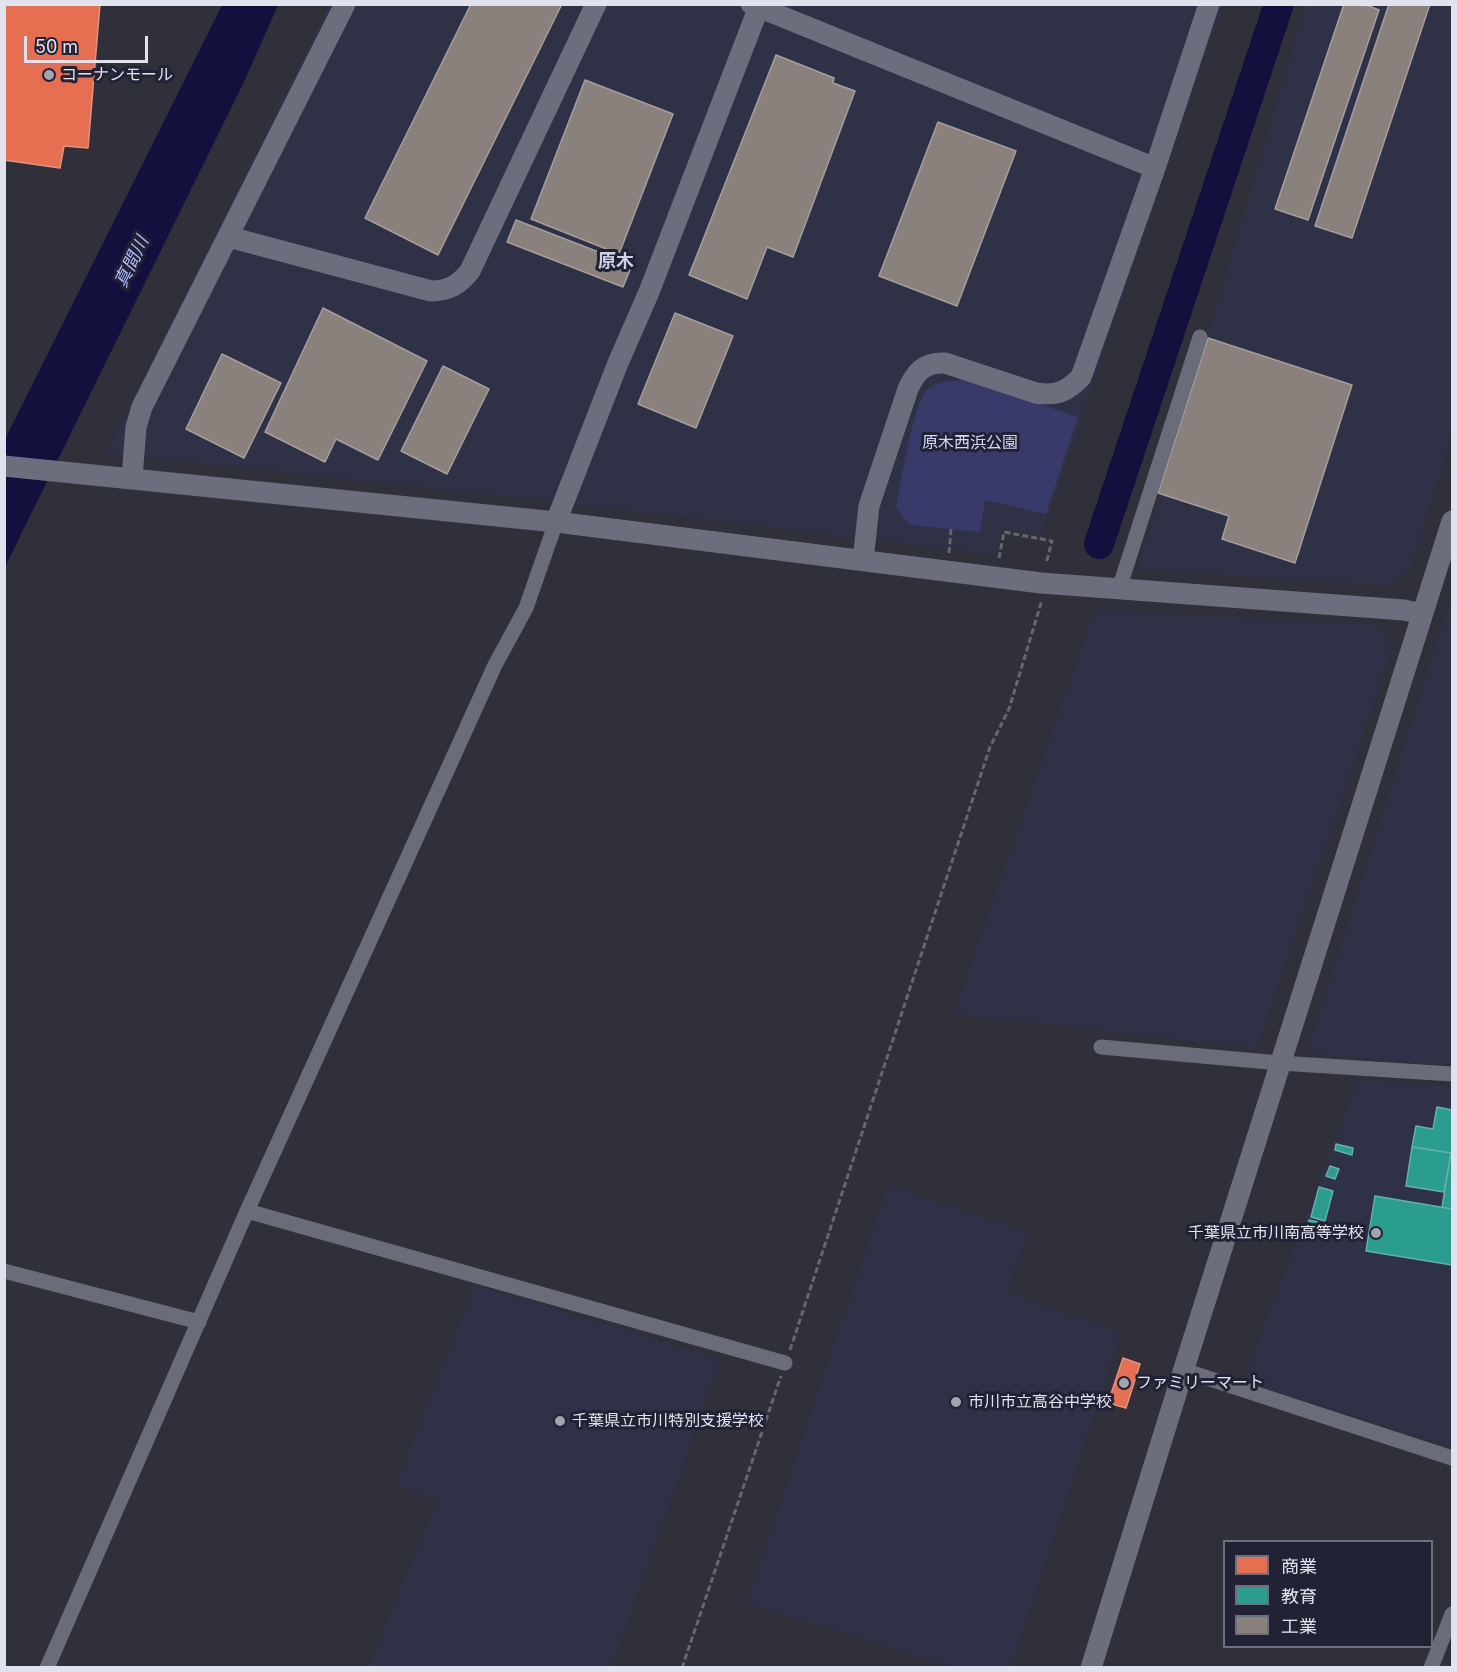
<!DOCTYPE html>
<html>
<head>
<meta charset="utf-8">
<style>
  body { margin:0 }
  #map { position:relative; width:1457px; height:1672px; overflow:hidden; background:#30303a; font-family:Inter,"Noto Sans JP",sans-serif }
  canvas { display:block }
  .frame { position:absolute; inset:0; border:6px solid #e0e2ee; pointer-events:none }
  .legend { position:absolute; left:1223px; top:1540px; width:210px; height:108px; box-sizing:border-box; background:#212335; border:2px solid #6d6f7f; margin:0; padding:8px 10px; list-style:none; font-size:18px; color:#e0e2ee }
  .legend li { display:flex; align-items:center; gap:12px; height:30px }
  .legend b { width:30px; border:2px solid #6d6f7f }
  .scale { position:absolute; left:24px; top:36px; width:124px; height:27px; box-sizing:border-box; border:3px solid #e0e2ee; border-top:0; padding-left:8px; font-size:18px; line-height:21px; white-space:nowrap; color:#e0e2ee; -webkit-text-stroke:4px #212335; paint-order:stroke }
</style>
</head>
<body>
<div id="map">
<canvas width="1457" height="1672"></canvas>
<div class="frame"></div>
<ul class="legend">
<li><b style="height:16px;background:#e76f51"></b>商業</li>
<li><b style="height:16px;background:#2a9d8f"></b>教育</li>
<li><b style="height:16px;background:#8a817c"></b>工業</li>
</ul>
<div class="scale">50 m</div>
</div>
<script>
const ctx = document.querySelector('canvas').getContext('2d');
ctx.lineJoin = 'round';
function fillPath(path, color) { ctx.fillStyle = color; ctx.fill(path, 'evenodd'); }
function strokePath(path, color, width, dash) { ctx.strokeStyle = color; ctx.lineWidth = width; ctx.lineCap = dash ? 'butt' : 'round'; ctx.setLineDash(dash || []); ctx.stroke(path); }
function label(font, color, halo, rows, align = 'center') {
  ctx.font = font + ' Inter,"Noto Sans JP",sans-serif'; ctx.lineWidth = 6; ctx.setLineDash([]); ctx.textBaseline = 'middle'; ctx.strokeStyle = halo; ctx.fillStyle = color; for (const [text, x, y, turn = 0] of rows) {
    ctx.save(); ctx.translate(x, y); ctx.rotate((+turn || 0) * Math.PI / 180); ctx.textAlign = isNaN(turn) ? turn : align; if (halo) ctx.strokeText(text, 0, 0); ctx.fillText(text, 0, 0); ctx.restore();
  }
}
fillPath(new Path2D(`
  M329 5H1223L1041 535 1002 527 996 554 623 509 106 452Z
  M1306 5H1452V432L1411 567 1392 585 1138 569Z
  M1452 594V1065L1307 1053Z
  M1095 610 1376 625 1392 648 1257 1048 954 1013Z
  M1358 1080 1452 1085V1447L1243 1381Z
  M888 1185 1028 1232 1006 1292 1121 1332 1011 1667H953L747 1602Z
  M475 1285 720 1359 612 1667H369L437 1500 396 1484Z`), '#2f3247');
fillPath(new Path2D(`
  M967 380 1078 417 1046 514 985 500 980 532 910 525 896 508C901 484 913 404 927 390 938 380 954 381 967 380Z`), '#383a69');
fillPath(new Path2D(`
  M222 5H278L243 84 5 567V439Z`), '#14103d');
const shops = new Path2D(`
  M4 4H100L88 148 64 146 60 168 4 160Z
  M1123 1358 1140 1364 1126 1408 1108 1403Z`);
fillPath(shops, '#e76f51');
strokePath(shops, '#e59280', 1.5);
const schools = new Path2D(`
  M1437 1107 1452 1110V1153L1412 1147 1416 1126 1433 1129Z
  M1336 1144 1353 1148 1352 1155 1335 1150Z
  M1412 1147 1451 1153 1444 1192 1406 1186Z
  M1451 1153H1452V1209L1442 1207Z
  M1330 1166 1339 1169 1335 1179 1326 1176Z
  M1319 1187 1333 1191 1325 1221 1311 1217Z
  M1375 1196 1452 1209V1265L1366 1251Z
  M1309 1220 1318 1222 1313 1239 1304 1237Z`);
fillPath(schools, '#2a9d8f');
strokePath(schools, '#61b2ac', 1.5);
const industry = new Path2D(`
  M471 4H562L438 255 365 218Z
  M1344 4H1364L1379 10 1308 220 1275 209Z
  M1389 4H1430L1352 238 1315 226Z
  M776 55 834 78 833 83 855 91 793 257 767 247 747 299 689 275Z
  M585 80 673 114 619 254 531 219Z
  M938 122 1016 151 957 306 879 276Z
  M516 220 632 265 623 287 507 242Z
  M323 308 427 361 378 460 336 439 325 462 265 432Z
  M675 313 733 336 696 428 638 404Z
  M1208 338 1352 385 1295 563 1222 539 1229 516 1158 493Z
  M222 354 281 383 244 458 186 429Z
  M443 366 489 389 447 474 401 451Z`);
fillPath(industry, '#8a817c');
strokePath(industry, '#a49e9e', 1.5);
strokePath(new Path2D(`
  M1099 544 1279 4`), '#14103d', 30);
strokePath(new Path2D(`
  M949 553 951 529
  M999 558 1004 532 1052 541 1046 564
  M790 1350 990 747 1009 709 1042 600
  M682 1668 781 1376`), '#656670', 3, [6, 3]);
strokePath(new Path2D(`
  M1119 589 1200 337
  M1101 1047 1280 1063 1452 1074
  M247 1211 785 1363
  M4 1271 199 1322
  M1183 1370 1452 1458
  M47 1668 247 1211 495 665 526 608 556 522
  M1431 1668 1452 1614`), '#6b6c79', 15);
strokePath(new Path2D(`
  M751 4 1155 168
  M229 237 431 291C448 291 459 285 470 271L596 4
  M4 466 556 522 1041 583 1404 610 1422 614
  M132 478 136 427 142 407 345 4
  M556 522 618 363 649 292 760 4
  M863 560 869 506 908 389C916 371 925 362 945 363L1036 393C1056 396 1067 392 1081 377L1155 168 1209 4
  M1091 1668 1187 1359 1452 521`), '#6c6e7e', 21);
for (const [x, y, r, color] of [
  [49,75,6,"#a2a4af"],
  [1376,1233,6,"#a2a4af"],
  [1124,1383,6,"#a2a4af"],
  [956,1402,6,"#a2a4af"],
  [560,1421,6,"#a2a4af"]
]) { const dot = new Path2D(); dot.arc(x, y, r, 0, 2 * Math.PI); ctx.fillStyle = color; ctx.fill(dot); strokePath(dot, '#212335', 2); }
label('16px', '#e0e2ee', '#212335', [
  ["コーナンモール",61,75],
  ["千葉県立市川南高等学校",1364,1233,"right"],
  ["ファミリーマート",1136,1383],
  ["市川市立高谷中学校",968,1402],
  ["千葉県立市川特別支援学校",572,1421]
], 'left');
label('16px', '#d1d6f8', '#212335', [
  ["原木西浜公園",970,443]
]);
label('italic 18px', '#b2bafd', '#212335', [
  ["真間川",132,262,-64]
]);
label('bold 18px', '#cdd1e8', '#212335', [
  ["原木",616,262]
]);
</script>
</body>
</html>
